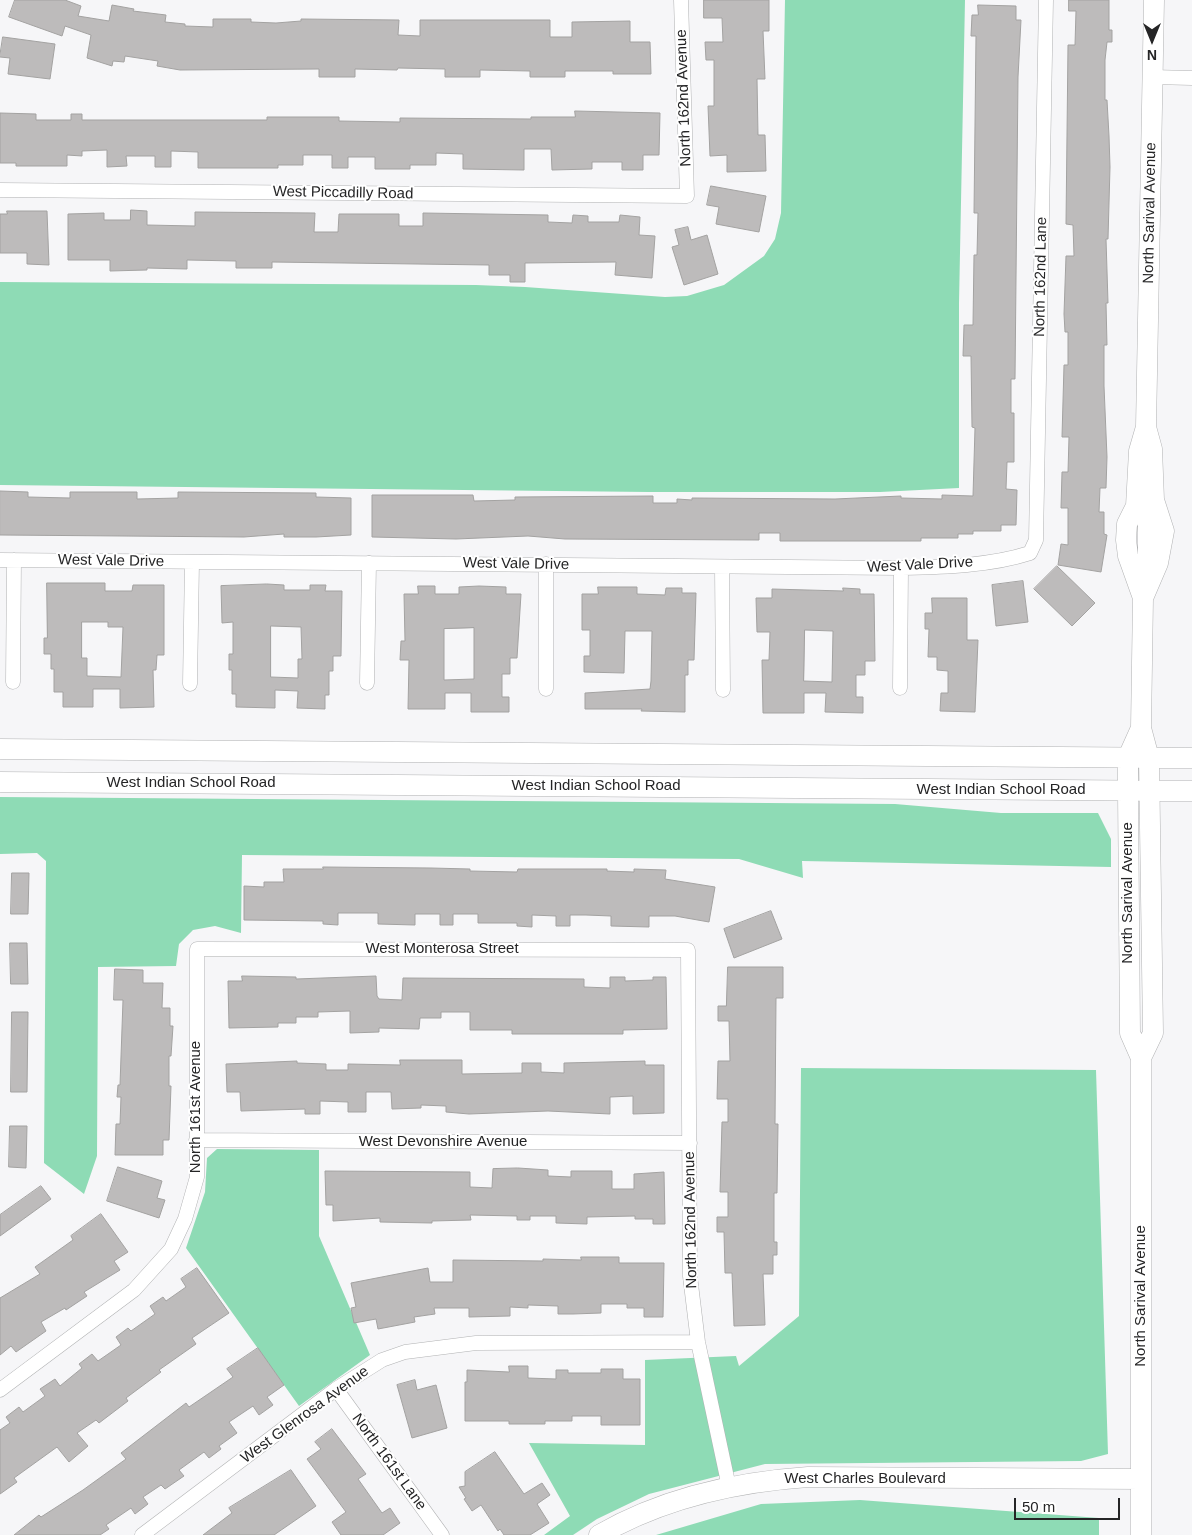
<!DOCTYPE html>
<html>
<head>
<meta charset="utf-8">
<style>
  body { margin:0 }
  #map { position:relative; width:1192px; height:1535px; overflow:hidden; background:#f6f6f8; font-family:Helvetica,sans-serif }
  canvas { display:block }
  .north { position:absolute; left:1127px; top:15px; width:50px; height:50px; -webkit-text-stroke:4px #fff; paint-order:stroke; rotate:180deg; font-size:14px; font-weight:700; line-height:20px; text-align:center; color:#252526 }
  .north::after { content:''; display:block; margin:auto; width:18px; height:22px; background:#252526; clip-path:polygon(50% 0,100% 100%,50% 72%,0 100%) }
  .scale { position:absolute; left:1014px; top:1498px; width:106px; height:22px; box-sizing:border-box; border:2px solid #252526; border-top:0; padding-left:6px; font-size:15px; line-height:18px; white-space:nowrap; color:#252526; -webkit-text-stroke:4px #fff; paint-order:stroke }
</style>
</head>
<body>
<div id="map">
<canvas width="1192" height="1535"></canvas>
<div class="north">N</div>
<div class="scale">50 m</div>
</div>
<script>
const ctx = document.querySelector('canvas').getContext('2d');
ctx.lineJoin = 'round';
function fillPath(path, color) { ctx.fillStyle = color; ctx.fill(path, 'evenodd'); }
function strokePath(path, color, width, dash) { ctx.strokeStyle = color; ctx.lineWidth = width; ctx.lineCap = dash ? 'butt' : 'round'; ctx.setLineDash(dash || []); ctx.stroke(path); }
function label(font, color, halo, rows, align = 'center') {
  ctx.font = font + ' Helvetica,sans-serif'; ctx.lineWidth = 4; ctx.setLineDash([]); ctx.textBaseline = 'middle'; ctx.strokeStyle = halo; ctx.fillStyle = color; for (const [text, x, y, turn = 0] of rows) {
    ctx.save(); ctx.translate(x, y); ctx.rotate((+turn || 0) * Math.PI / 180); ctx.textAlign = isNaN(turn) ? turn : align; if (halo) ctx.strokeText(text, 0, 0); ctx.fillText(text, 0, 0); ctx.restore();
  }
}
fillPath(new Path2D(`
  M785 0H965L959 303V488L880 492H649L0 485V282L476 285 525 287 665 297 687 296 724 285 764 256 775 239 781 213Z
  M0 797 895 804 1001 813H1098L1111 839V867L802 861 803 878 739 859 242 855 241 933 215 926 193 930 179 944 176 966 98 967 97 1156 84 1194 44 1163 46 861 37 853 0 854Z
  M801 1068 1096 1070 1108 1454 1081 1461 765 1464 649 1494 597 1519 573 1535H544L570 1516 529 1443 645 1445V1360L736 1356 739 1366 799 1316Z
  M217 1149 319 1150V1236L370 1355 299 1406 186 1248 205 1192 207 1158Z
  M860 1500 1099 1518V1535H656L761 1504Z`), '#8edbb5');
const building = new Path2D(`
  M15 0H65L81 6 78 16 109 21 112 5 134 9 133 11 166 15 165 22 185 24V26L213 27V19H251V22L276 23 301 21V19L399 20 398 35 420 36V20H550V37H572V22L630 21V42H650L651 74H613V71H565V77H530V71L480 70V77H445V69L398 68 397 70 355 69V77H319V69L180 70 157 66 158 61 125 56 124 62 113 61 112 66 87 58 91 35 65 26 62 36 9 17Z
  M704 0H769V31H763L765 79H757L758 135H765L766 171 727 172V155L710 156 708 106H714V60H706L705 42H723L722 18H704Z
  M1069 0H1109V30H1112V42H1107L1105 60V100H1107L1109 136 1110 167 1108 239H1106L1108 303H1106L1107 345H1104V386L1107 457 1106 488H1100L1099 512H1104V534L1107 535 1101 572 1058 565 1061 544 1068 545V508H1061L1062 472H1068L1069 437H1062L1064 365H1068V332H1065L1064 314 1066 256H1074L1073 225 1066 224 1068 45H1075L1076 11H1069Z
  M978 5 1016 6V20H1021L1018 77 1015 379H1011V413H1014V462H1007L1006 489 1017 490 1016 525H1001V531H973V534H958V538H921V541H780V533H759V540L565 539 528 536 456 539 372 537V495H473L474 501 515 500V497L653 496V503H677V499L692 500V498L835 499 901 496V498L942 499V495L973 496 975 428 972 427 971 356H963L964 325H973L974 255H977L978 213H974L976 36H971L972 15H978Z
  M3 37 55 44 50 79 8 74 10 58 0 57Z
  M575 111 660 113 659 155H643V170H622V162H592V169L552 170 551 149H524V170L463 169V154L436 153V165H410V169H375V157H348V168H332V155H303V165H278V168H198V152L171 151V167H155V156H126L127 166 107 167V150L82 151V156L67 155V166H16V163H0V113L36 114V120H71V114H82V120H267V117H339V121L400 122V118L531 119V117H575Z
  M711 186 766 196 759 232 716 224 719 207 707 205Z
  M131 210 147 211V225L195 226V212L315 213 314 232H338L339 214H399V226H423V213L548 215V222L572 223 573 215 588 216V222H619L620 215 640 217 639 235 655 236 652 278 615 275 616 262 525 263V282H510V275H489V265L272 262V268H236V261L187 260V269L147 268V270L110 271V260H68V214L104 213V220H130Z
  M7 211H47L49 265 27 264V253H0V214H7Z
  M688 227 691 240 707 235 718 274 684 285 672 247 679 245 675 230Z
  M0 491 28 492V497L70 498V492H137V499L178 498V492L316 493V497L351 498V535L316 537H284V534L244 537 0 535Z
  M1057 566 1095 603 1072 626 1034 589Z
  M1023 581 1028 622 996 626 992 585Z
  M47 583H105V591H132L133 585H164V655H157L156 670H153L154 707 120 708V689H93V707H63V692H54V669H51V654H44V638H47ZM82 622H108V627H123L121 677 87 676V658H82Z
  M267 584 284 585V590H310V585H326L325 591H342L341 656H333V671H329V695H325V709L297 708 298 691 275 690V708L236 707V694H232V670H229V654H233V622L222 623 221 586ZM271 626 301 627 302 659H298V678L271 677Z
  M418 586H435V594H459V587L479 586 506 587V594H521L517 658H510V674H502V697H509V712H471V693H445V709H408L409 660H400L401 641H405L404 594H418ZM474 628V679L444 680V629Z
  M598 587H637V594L665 595 666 588H682V593H696L694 660H688V675H685V712L641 711 642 709H585V693L650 689 651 681 652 631H625L624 673 584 672V656H590V630H582V594H598Z
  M843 588 860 589V594H874L875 661H865V675H856V697H863V713L825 712 826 693H804V713H763L762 660H769L770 632H757L756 598H772V589L843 591ZM805 630 833 631 832 682 804 681Z
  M932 598H967V640H978L975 712 940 711 941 693H948V671L937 670V657H928L929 629H925V613H932Z
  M323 867 431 868 470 869V871L517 872 518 869H607V871L634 872V869L666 870 665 879 715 887 709 922 675 916H649V927L611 926V916L586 915H570V926H556V916L532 915V927L517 926V923H478V914H453V925H440V914H415V925L378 924V913H338V925L323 924V921L244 920V886L264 887V882H284L283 869H323Z
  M12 873H29L28 914H11Z
  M771 911 782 939 734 958 724 929Z
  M10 943H27L28 984H11Z
  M728 967H783V998H776L775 1124H778L777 1193H774V1242H777V1255H773V1274H763L765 1325 734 1326 732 1273H725L724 1232H717V1217H728V1192H720L722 1122H728V1099H717L718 1061H730L729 1021H718V1006H726Z
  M115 969 143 970V983H163L162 1008H170V1026H173L171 1056H169V1086H171L169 1140H163V1155H115L116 1124H120L121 1097H117L118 1085H120L123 1000H114Z
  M242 976 296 977V979L376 976 377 996 379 999 402 1000 403 978 584 979V987L610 988V977H625V981L653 980V977H666L667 1029 623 1030V1034H512V1030H470V1012H441V1018H420L419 1029 379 1028V1032L350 1033V1011L318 1012V1017H296V1023H278V1027L229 1028 228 981H242Z
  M12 1012H28L27 1092H11Z
  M400 1060H462V1074L522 1073V1063H541V1072L564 1073V1063L645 1061V1065H664V1113L633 1114V1096L610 1097V1114L548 1111 469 1114 446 1112V1106L421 1105V1108L392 1109 391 1092H366V1112H348V1102L320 1101V1114H305V1109L241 1111 240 1092H227L226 1064 297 1061V1063L326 1064V1070H348V1064L400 1065Z
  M10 1126H27L26 1168 9 1167Z
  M118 1167 162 1181 157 1198 165 1200 159 1218 107 1201Z
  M518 1168 548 1170V1176L571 1177V1171H612V1189H634V1174L664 1172 665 1224H653V1219H635V1216L587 1217V1224L556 1223V1216H530V1220H517V1216L470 1215 471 1220 432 1221V1223L380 1222V1218L333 1221V1205H326L325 1171 470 1172V1187L492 1188 493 1169Z
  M41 1186 51 1199 0 1236V1215Z
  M101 1214 128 1252 114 1261 120 1270 84 1292 87 1296 66 1310 65 1308 41 1322 46 1331 16 1352 11 1346 0 1355V1298L40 1274 35 1267 73 1240 71 1236Z
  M581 1257H619V1263H664L663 1317H644V1308H627V1304H601V1313L573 1314H558V1306L528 1305V1308L510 1307V1316L469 1317V1308H434L435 1314 414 1317 415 1322 378 1329 376 1319 354 1323 351 1308 356 1307 351 1283 428 1268 430 1282H453V1260L543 1261V1259L581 1260Z
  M197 1268 229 1313 192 1338 196 1344 159 1370 161 1372 126 1398 128 1401 99 1423 96 1420 77 1433 88 1446 69 1462 57 1447 14 1478 17 1482 0 1494V1430L10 1423 6 1417 19 1407 23 1412 45 1396 40 1389 55 1379 60 1386 82 1368 79 1364 92 1354 98 1361 121 1345 116 1337 128 1328 131 1331 155 1314 150 1306 163 1297 166 1301 186 1287 181 1279Z
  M258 1348 284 1385 267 1397 273 1405 259 1415 253 1406 229 1422 237 1433 219 1446 221 1449 209 1458 204 1452 179 1470 184 1476 165 1489 161 1485 143 1497 148 1504 135 1514 131 1508 106 1525 109 1529 100 1535H14L39 1515 41 1517 83 1490 126 1459 121 1453 186 1403 189 1407 233 1377 227 1369Z
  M509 1366H528V1378L556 1379V1370H568V1373H601V1369H623V1379H640V1425H601V1416H572V1421H545V1424H509V1421H465V1382H467V1370L509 1372Z
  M415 1380 417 1390 436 1385 447 1428 412 1438 397 1385Z
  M332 1429 366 1474 358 1479 382 1513 390 1508 400 1523 383 1535H341L332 1522 346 1512 307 1459 321 1449 315 1442Z
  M495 1452 524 1494 542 1483 550 1495 537 1504 549 1523 530 1535H504L500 1529 498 1531 481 1505 472 1511 464 1499 466 1498 459 1487 465 1486V1472Z
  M291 1470 316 1506 274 1535H203L232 1513 229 1508Z`);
fillPath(building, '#bdbbbb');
strokePath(building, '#a3a2a1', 1);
const street = new Path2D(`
  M1152 77 1192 78
  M0 190 687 196 681 0
  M0 560 901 568C942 567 990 566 1030 553L1036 540 1046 0
  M722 567 723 690
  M13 682 14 560
  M367 683 369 563
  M190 684 192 562
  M900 688 901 568
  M546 689V564
  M196 1140 690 1143
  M336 1389 442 1535
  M0 1390 134 1290 171 1249 185 1219 197 1177V949L688 950 690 1276 698 1342 729 1487
  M142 1535 336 1389 382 1360 405 1352 476 1343 698 1342`);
const secondary = new Path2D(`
  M1148 571V513L1153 503
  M1143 598 1128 556 1126 540 1127 524 1136 506 1139 451 1146 427 1154 0
  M1141 728 1128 757V791L1130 1033 1141 1058V1535
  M0 749 1192 758
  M0 782 1192 791
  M1141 1058 1153 1033 1149 758 1141 728 1143 598 1158 563 1164 531 1154 500 1152 449 1146 427
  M599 1535C663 1498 735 1482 808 1477L1141 1479`);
strokePath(street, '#b1b2b3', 15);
strokePath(secondary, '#b1b2b3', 21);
strokePath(street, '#fff', 14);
strokePath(secondary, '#fff', 20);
label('15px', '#252526', '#fff', [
  ["North 162nd Avenue",684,98,-92],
  ["West Piccadilly Road",343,193,1],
  ["North Sarival Avenue",1150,213,-89],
  ["North 162nd Lane",1041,277,-89],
  ["West Vale Drive",111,561,1],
  ["West Vale Drive",516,564,1],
  ["West Vale Drive",920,565,-3],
  ["West Indian School Road",191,783],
  ["West Indian School Road",596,786],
  ["West Indian School Road",1001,790],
  ["North Sarival Avenue",1128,893,-90],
  ["West Monterosa Street",442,949],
  ["North 161st Avenue",196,1107,-90],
  ["West Devonshire Avenue",443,1142],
  ["North 162nd Avenue",691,1220,-91],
  ["North Sarival Avenue",1141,1296,-90],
  ["West Glenrosa Avenue",305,1415,-36],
  ["North 161st Lane",389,1462,54],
  ["West Charles Boulevard",865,1479]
]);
</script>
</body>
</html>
